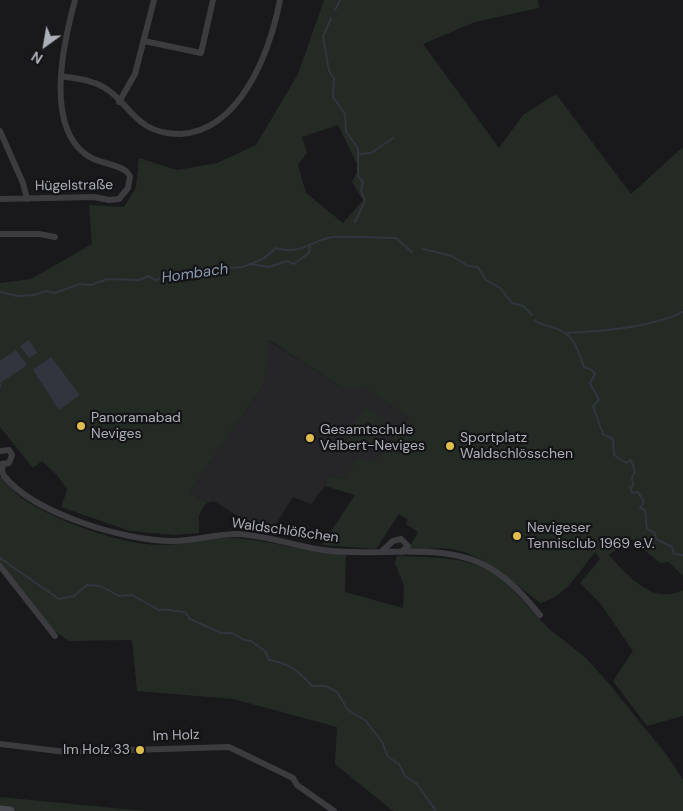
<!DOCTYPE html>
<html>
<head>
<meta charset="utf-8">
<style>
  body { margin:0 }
  #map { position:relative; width:683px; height:811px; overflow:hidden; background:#19191b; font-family:"DM Sans",sans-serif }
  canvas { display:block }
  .north { position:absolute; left:20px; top:20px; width:50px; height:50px; -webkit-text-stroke:4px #141416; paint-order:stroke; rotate:212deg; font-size:14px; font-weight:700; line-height:20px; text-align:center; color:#adb0b9 }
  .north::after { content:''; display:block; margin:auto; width:18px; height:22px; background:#adb0b9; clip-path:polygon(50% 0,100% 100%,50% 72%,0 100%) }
</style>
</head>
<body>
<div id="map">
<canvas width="683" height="811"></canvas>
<div class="north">N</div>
</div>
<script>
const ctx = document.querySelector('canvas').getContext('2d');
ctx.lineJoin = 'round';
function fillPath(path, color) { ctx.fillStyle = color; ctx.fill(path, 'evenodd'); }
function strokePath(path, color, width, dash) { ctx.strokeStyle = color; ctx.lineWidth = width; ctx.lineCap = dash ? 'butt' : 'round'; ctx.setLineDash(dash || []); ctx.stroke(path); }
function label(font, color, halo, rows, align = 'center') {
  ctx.font = font + ' "DM Sans",sans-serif'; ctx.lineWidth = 4.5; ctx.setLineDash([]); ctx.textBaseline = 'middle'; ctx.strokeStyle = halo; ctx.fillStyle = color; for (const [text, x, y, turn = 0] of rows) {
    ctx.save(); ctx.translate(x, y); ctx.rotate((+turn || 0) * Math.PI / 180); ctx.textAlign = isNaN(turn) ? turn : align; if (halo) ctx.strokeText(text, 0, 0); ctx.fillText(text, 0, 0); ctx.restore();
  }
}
fillPath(new Path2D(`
  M268 340 341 387H363L409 418 374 464 343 479 329 476 325 486 311 504 293 497 269 535 246 529H231L239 517 214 501 206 503 190 492 265 382Z`), '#262528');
fillPath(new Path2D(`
  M324 0H538L539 8 475 22 423 44 499 148 523 115 556 94 631 194 683 147V576L669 562 660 563 631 539 609 555C627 575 653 606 683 590V716L647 726 613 681 633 651 600 603 580 583 600 559 595 552C579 571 566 597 540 603 517 585 480 552 451 549 437 548 422 549 408 550L418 532 406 524 408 520 399 514 376 549 322 545 355 495 325 486 329 476 343 479 358 458 374 463 409 418 363 387H341L269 340 265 382 190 492 206 503 199 515V533L175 535 130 531 61 507 67 490 58 476 42 461 33 468 0 427V283L31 279 92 244 89 205 124 207 136 187 139 158 177 170 217 163 256 145 298 74ZM338 125 359 168 352 182 363 200 343 223 306 193 298 165 307 153 302 137Z
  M367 406 387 421 364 452 344 437Z
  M0 476C9 485 17 496 28 502 59 522 121 544 157 545 183 546 209 537 233 538 271 540 308 553 346 555L345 592 403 608 404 586 395 563 397 556C437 558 469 555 503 579L548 628 586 658 610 685 669 758 683 780V811H393L335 764 337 727 233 699 137 691 132 640 69 641 50 628 0 564Z
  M0 797 145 811H0Z`), '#242b25');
fillPath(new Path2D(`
  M29 340 37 353 29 358 20 346Z
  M16 350 27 365 0 383 2 386 0 388V361Z
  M51 357 80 395 59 410 33 370Z`), '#31363e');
strokePath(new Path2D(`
  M335 10 340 0
  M331 18 323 37 329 71 334 78 333 97 345 114 346 132 358 148V176L363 182 361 190 365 201 355 222
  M358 154 371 153 393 138
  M423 249 452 256 468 266 478 267 486 280 500 288 512 303 523 306 532 315
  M250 264 269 267 287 261 294 264 309 253 310 246
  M0 292 17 296 34 295 46 291 55 293 80 284 91 285 107 279 140 280 148 276 156 280 170 275 185 277 208 270 243 267 263 259 276 248C301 256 311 240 333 237 353 236 375 238 396 238L412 252
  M535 320C539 325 542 324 548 326 574 332 576 345 584 367L592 370 595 374 590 383 599 400 593 406 603 434 613 439 614 455 626 463 631 460 635 472 632 476 633 486 630 487 632 493 638 492 644 502 640 508 645 510 647 529 655 533 656 539 672 547 674 554 683 555
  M565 333C602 331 650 328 683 312
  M0 558 59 599 74 596 87 585 101 586 119 596 132 595 159 610C168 608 175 612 185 612L190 619 221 633H232L244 640 251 641 265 651 269 660C288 663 299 671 312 686H326L337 692 348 710 366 721 382 742 388 757 399 764 405 776 417 784 436 811`), '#31363e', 2);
strokePath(new Path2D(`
  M144 41 201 53 213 0
  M61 76C77 79 95 80 108 90 123 100 131 117 147 126 157 132 169 134 180 134 241 131 270 51 280 0
  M119 102 135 74 154 0
  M0 131 23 183 27 199
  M0 199 94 197 109 200 119 199 128 188 130 176 126 171C113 162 96 164 84 153 45 122 64 41 75 0
  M0 234H39L55 237
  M0 451 9 450 12 455 9 463 1 464
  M3 465 2 471 4 476C35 514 125 541 173 541 195 541 215 534 237 534 266 535 294 546 323 550 382 559 453 536 503 577 517 587 529 602 540 615
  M381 552 393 541 401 539 408 546 401 552
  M0 566 55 636
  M0 744 66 752 229 747 293 778 297 785 334 811`), '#3b3b40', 6);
strokePath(new Path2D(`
  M0 810 10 811`), '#494a4f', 9);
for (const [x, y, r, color] of [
  [81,426,5,"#debd4e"],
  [310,438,5,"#debd4e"],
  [450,446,5,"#debd4e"],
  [517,536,5,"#debd4e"],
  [140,750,5,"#debd4e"]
]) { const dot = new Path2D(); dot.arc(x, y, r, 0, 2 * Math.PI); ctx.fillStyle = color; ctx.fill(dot); strokePath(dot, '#141416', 2); }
label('14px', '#adb0b9', '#141416', [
  ["Hügelstraße",74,186,-1],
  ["Waldschlößchen",285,531,8],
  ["Im Holz",176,736,-2]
]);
label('14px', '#adb0b9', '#141416', [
  ["Panoramabad",91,418],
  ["Neviges",91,434],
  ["Gesamtschule",320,430],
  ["Velbert-Neviges",320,446],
  ["Sportplatz",460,438],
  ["Waldschlösschen",460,454],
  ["Nevigeser",527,528],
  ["Tennisclub 1969 e.V.",527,544],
  ["Im Holz 33",130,750,"right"]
], 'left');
label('italic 15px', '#8899b0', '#141416', [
  ["Hombach",195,274,-8]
]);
</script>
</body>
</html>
